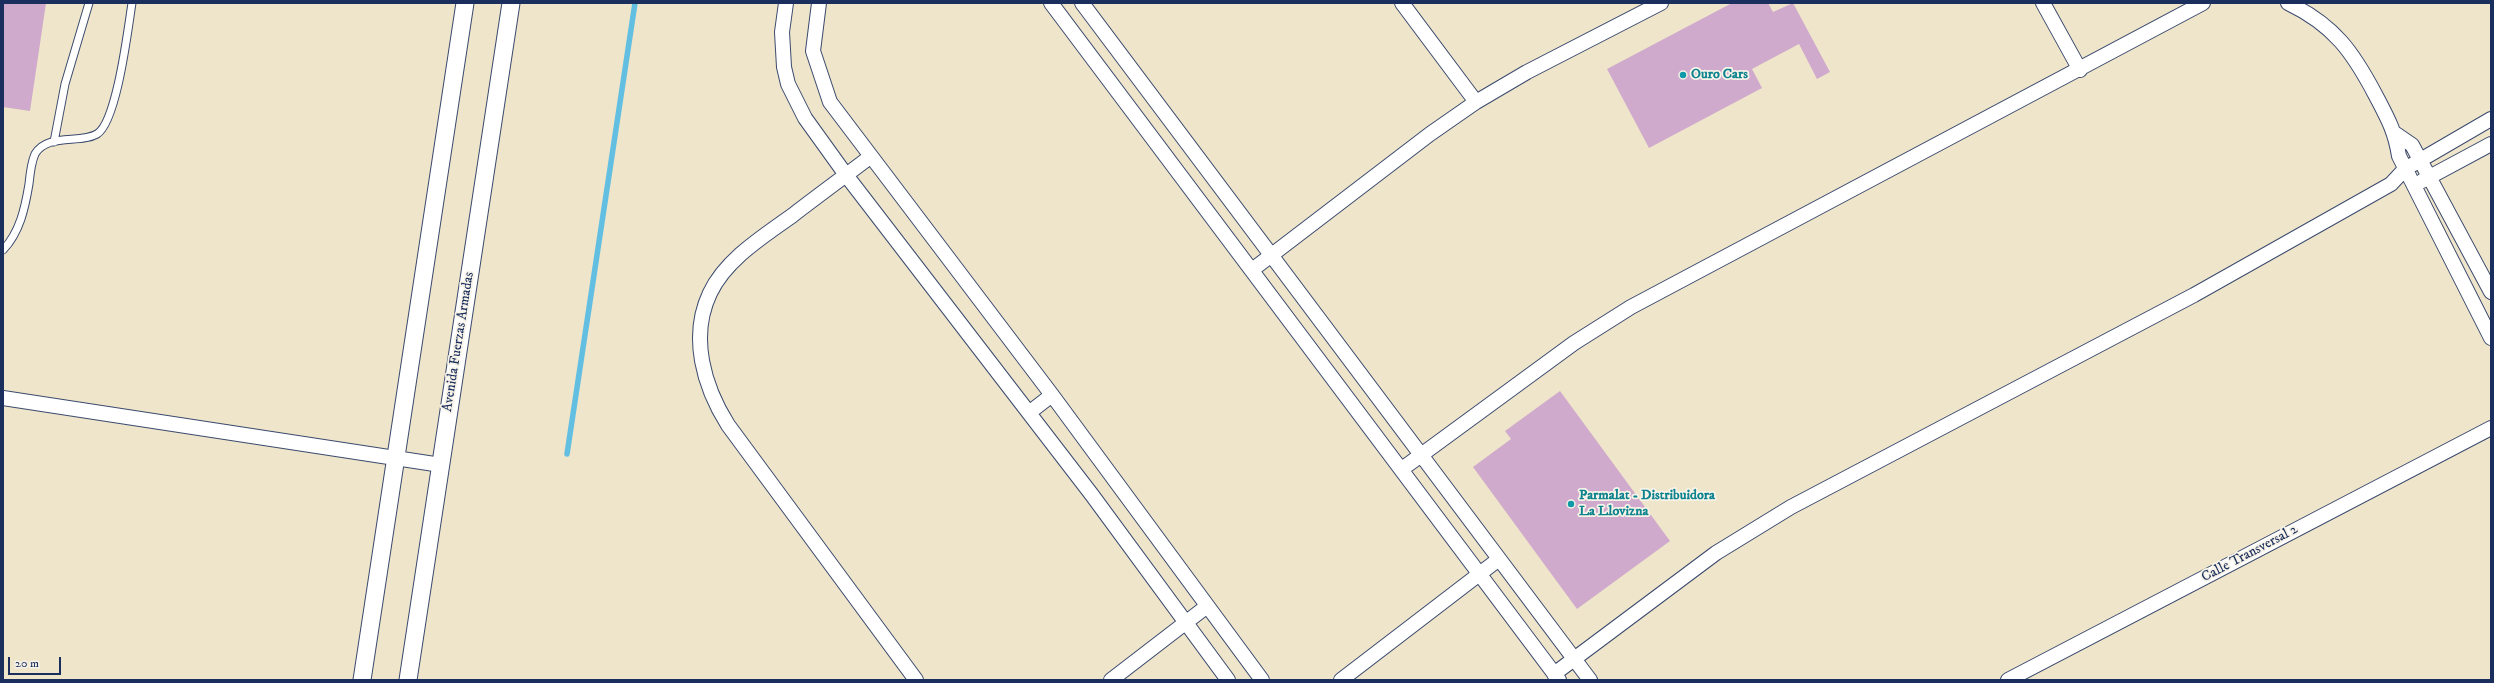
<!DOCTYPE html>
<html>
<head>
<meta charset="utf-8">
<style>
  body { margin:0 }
  #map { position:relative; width:2494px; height:683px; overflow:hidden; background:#efe5ca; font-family:"IM FELL DW Pica",serif }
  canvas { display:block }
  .frame { position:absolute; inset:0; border:4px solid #1b2f5e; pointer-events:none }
  .scale { position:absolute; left:8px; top:657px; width:53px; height:18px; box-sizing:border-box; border:2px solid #1b2f5e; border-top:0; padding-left:5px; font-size:12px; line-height:14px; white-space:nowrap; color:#1b2f5e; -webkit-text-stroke:3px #f7f3e8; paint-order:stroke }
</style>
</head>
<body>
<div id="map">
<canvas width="2494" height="683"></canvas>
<div class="frame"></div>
<div class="scale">20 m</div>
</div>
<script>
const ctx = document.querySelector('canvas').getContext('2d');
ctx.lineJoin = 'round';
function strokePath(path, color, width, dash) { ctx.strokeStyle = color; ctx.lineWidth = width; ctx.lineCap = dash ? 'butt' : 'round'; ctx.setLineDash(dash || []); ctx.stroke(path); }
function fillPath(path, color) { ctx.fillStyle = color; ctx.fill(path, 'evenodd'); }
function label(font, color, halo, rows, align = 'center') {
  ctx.font = font + ' "IM FELL DW Pica",serif'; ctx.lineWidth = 3.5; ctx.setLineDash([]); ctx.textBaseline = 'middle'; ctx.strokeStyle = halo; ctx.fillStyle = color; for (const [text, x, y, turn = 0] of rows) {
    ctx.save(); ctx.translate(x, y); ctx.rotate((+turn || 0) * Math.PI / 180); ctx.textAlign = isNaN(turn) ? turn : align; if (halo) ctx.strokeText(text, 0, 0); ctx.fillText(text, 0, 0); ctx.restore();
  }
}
strokePath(new Path2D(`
  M567 454 635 3`), '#63bfe1', 5.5);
fillPath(new Path2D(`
  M3 3H46L30 111 3 107Z
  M1732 3H1768L1773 12 1793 3 1830 72 1817 79 1799 44 1752 69 1762 88 1649 148 1607 69Z
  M1560 391 1670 541 1577 609 1473 467 1511 439 1505 431Z`), '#cfaacc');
const service = new Path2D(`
  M54 142 65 84 89 3
  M3 250C20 232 25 208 29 184 30 174 31 163 35 154 47 133 80 144 97 134 117 122 128 28 132 3`);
const minor = new Path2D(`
  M786 3 782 32 784 67 788 84 805 118 846 175 1092 495 1228 680
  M819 3 813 51 830 102 1052 395 1262 680
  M1051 3 1559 680
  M1082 3 1590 680
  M1402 3 1476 102
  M2043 3 2080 70
  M2288 3C2334 25 2353 52 2376 96 2388 119 2395 131 2399 156L2491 338
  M2396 134 2412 145 2491 292
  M870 157C845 176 819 195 793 215 764 236 726 259 710 293 689 337 704 387 728 425L916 680
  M2422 181 2491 144
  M1252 270 1430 134 1476 102 1527 72 1661 3
  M3 398 441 465
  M1030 412 1052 395
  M1402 469 1574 343 1631 307 2203 3
  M1554 674 1716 553 1791 507 2194 295 2391 184 2405 169 2491 119
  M1111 680 1206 607
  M1341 680 1499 559
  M2008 680 2491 428`);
const tertiary = new Path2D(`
  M362 680 465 3
  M408 680 511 3`);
strokePath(service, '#3b4a6e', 9);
strokePath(minor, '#3b4a6e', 16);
strokePath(tertiary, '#3b4a6e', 19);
strokePath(service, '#fff', 7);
strokePath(minor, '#fff', 14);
strokePath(tertiary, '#fff', 17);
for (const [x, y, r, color] of [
  [1683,75,4,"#0f9aa8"],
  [1571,504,4,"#0f9aa8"]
]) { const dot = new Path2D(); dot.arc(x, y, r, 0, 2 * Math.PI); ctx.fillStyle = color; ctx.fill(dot); strokePath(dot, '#f7f3e8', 1.5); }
label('bold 14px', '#0d838f', '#f7f3e8', [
  ["Ouro Cars",1691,75],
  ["Parmalat - Distribuidora",1579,496],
  ["La Llovizna",1579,512]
], 'left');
label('14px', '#1b2f5e', '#f7f3e8', [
  ["Avenida Fuerzas Armadas",459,342,-81],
  ["Calle Transversal 2",2250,554,-28]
]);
</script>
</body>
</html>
